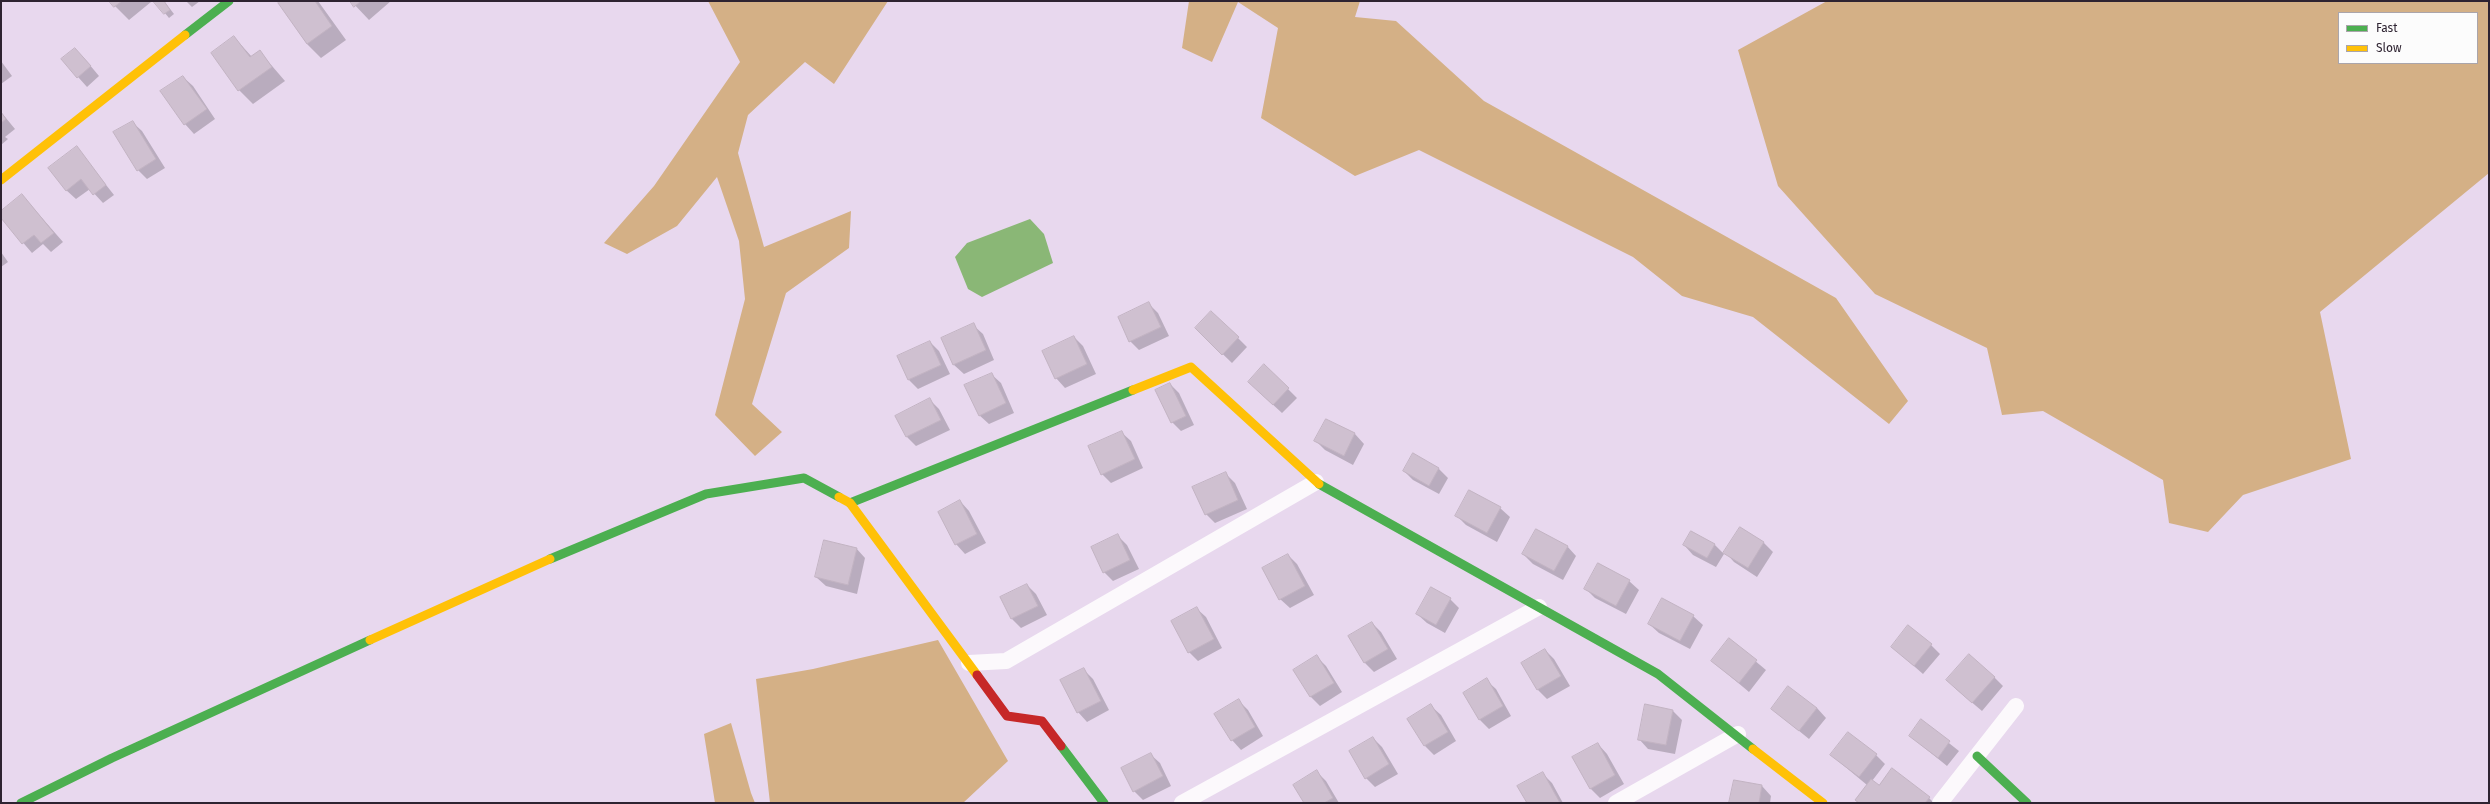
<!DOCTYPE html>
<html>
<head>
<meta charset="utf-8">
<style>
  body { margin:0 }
  #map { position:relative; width:2490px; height:804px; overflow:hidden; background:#e8d8ee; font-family:"Fira Sans",sans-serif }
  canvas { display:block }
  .frame { position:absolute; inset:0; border:2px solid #2e2331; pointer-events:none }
  .legend { position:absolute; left:2338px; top:12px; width:140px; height:52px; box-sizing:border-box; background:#fcfcfc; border:1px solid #aaa5ab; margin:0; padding:5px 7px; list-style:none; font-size:12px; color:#2e2331 }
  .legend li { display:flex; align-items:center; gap:8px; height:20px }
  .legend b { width:20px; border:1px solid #aaa5ab }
</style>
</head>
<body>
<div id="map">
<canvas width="2490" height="804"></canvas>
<div class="frame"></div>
<ul class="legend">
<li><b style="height:5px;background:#4caf50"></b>Fast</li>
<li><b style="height:5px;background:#ffc107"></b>Slow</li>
</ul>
</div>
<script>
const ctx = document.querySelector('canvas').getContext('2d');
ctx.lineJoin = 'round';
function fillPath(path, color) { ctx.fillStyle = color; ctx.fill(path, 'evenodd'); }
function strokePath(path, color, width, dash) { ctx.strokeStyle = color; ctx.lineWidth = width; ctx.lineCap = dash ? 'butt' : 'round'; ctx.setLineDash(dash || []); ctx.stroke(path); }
fillPath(new Path2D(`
  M708 1H888L834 84 805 62 748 115 738 153 764 247 851 211 849 248 786 293 752 404 782 432 755 456 715 415 745 299 739 241 717 177 677 226 627 254 604 243 654 186 740 62Z
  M1189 1H1360L1355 17 1396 21 1484 101 1836 298 1908 401 1889 424 1753 317 1682 296 1633 257 1419 150 1355 176 1261 118 1278 28 1238 2 1212 62 1182 48Z
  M1827 1H2489V173L2320 312 2351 459 2243 495 2208 532 2169 523 2163 480 2043 411 2002 415 1987 348 1875 294 1778 186 1738 50ZM2339 13H2477V63H2339Z
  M938 640 1008 761 963 803H770L756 679 813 669Z
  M731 723 751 793 755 803H715L704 734Z`), '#d4b086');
fillPath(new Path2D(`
  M1030 219 1044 234 1053 263 982 297 968 289 955 257 967 243Z`), '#8ab776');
fillPath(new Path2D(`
  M110 1H150L151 2 129 20Z
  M155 1H164L174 14 169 18Z
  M186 1H200L192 7Z
  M282 1H318L346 40 321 58 307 44 279 3Z
  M351 1H391L369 20Z
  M234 37 252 57 260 52 285 81 253 104 239 90Z
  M84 58 99 76 87 87 62 59Z
  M1 61 12 76 1 84Z
  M183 77 193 86 215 119 194 134 185 124Z
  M1 112 15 129 5 137 8 139 1 145Z
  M132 122 142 131 165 168 147 179 138 170Z
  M77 148 114 195 103 203 90 189 76 199 66 190Z
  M22 195 63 242 51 252 43 244 32 253 1 217V212Z
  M1 252 8 262 1 267Z
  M1149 304 1158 313 1169 336 1139 350 1130 341Z
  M973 325 983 334 994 360 964 374 954 365 942 339Z
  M1074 337 1083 346 1096 374 1065 388 1056 378Z
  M1205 337 1238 338 1247 347 1232 363Z
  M930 342 939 351 950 374 918 389 909 380Z
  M991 374 1001 383 1014 413 989 424 979 415Z
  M1170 384 1179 393 1194 425 1181 431 1172 422Z
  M1288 389 1297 398 1282 413 1258 391Z
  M930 400 939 409 950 430 916 446 907 437 897 416Z
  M1326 420 1355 434 1364 444 1353 465 1325 450 1316 441Z
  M1121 432 1131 441 1143 468 1111 483 1102 474Z
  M1413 454 1439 469 1448 478 1439 494 1413 480 1404 471Z
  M1225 473 1235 483 1247 509 1215 523 1206 514Z
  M960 501 969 511 986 543 965 554 956 544Z
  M1500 508 1510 517 1497 542 1466 525 1457 516Z
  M1740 528 1764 543 1773 552 1757 577 1734 562 1725 552Z
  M1118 536 1127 545 1139 569 1113 581 1104 572Z
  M1714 544 1724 554 1716 567 1693 555 1684 545Z
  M1567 546 1576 556 1563 580 1533 564 1523 554Z
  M856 548 865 558 857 594 826 586 816 577Z
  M1288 555 1297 564 1314 595 1290 608 1280 599Z
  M1629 581 1639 590 1626 614 1595 598 1586 589Z
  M1027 585 1036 594 1047 615 1021 628 1012 619 1001 598Z
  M1450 599 1459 608 1445 633 1427 623 1417 614Z
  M1196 608 1206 617 1222 648 1198 661 1189 652Z
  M1693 616 1703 625 1690 649 1659 633 1649 624Z
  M1372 623 1381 632 1397 659 1374 672 1365 663 1349 636Z
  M1729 639 1766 670 1749 692 1712 661Z
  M1931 645 1940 654 1923 674 1892 647Z
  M1545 650 1554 659 1570 686 1547 699 1538 690 1522 663Z
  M1317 657 1326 666 1342 692 1320 706 1310 696Z
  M1084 670 1093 679 1109 710 1087 722 1078 712Z
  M1994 677 2003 686 1982 711 1956 689Z
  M1486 680 1496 689 1511 716 1489 729 1480 720 1464 693Z
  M1238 700 1248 710 1263 736 1241 750 1232 740Z
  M1431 706 1441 715 1456 741 1434 755 1425 746Z
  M1817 708 1826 718 1809 739 1772 709Z
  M1673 711 1682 720 1675 754 1648 749 1639 739Z
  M1921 721 1959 751 1947 766 1910 736Z
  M1373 738 1382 747 1398 774 1375 787 1366 778Z
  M1598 744 1607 754 1624 784 1600 798 1590 788Z
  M1150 754 1160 763 1171 786 1143 800 1134 791Z
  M1831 755H1876L1885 764 1872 781 1879 787 1929 798 1934 803H1860L1867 785Z
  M1317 772 1326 781 1339 803H1305Z
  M1543 774 1552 783 1563 803H1528Z
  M1735 781 1762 786 1771 796 1770 803H1730Z`), '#0003');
const building = new Path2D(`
  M109 1H122L114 7Z
  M153 1H164L170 10 164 14Z
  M280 1H315L332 26 307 44 278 3Z
  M350 1H361L354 7Z
  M234 36 250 57 260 50 272 67 238 91 211 53Z
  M75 48 91 66 77 78 61 59Z
  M183 76 207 109 184 125 160 91Z
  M1 112 6 119 1 123Z
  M133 121 156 159 137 171 113 132Z
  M77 146 106 185 93 195 81 179 66 191 48 168Z
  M22 194 54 233 41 243 34 235 22 244 1 218V211Z
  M1149 302 1161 327 1129 342 1118 317Z
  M1211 311 1239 337 1222 355 1195 328Z
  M974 323 986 350 953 365 941 338Z
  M1074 336 1087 364 1055 379 1042 351Z
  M930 341 941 365 908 380 897 356Z
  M1264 364 1289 388 1273 405 1248 382Z
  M992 373 1006 403 979 416 964 385Z
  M1170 383 1186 416 1171 423 1155 390Z
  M930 398 941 420 906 437 895 416Z
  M1326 419 1355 433 1344 456 1314 441Z
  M1122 431 1135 459 1101 475 1088 446Z
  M1413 453 1439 468 1429 486 1403 471Z
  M1226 472 1238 500 1205 515 1192 487Z
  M1469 490 1501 507 1487 533 1455 516Z
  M960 500 977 534 955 545 938 512Z
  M1740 527 1764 542 1748 568 1723 553Z
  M1536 529 1568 546 1554 571 1522 554Z
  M1691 531 1715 544 1707 558 1683 545Z
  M1118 534 1130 560 1103 573 1091 547Z
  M824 540 857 548 848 585 815 577Z
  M1288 554 1305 586 1279 600 1262 568Z
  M1598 563 1630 580 1616 606 1584 589Z
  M1027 584 1038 606 1011 619 1000 597Z
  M1431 587 1451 598 1436 625 1416 614Z
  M1662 598 1694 615 1680 641 1648 624Z
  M1197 607 1214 639 1188 653 1171 621Z
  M1372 622 1388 649 1364 663 1348 636Z
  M1908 625 1932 644 1914 666 1891 647Z
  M1729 638 1757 660 1739 683 1711 661Z
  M1545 649 1561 676 1537 690 1521 663Z
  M1969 654 1995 677 1972 703 1946 680Z
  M1317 655 1334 683 1310 697 1293 670Z
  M1084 668 1101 701 1077 713 1060 680Z
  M1487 678 1503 706 1479 720 1463 693Z
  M1788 686 1817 708 1799 731 1771 709Z
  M1239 699 1255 727 1231 741 1214 714Z
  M1431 704 1448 732 1424 746 1407 719Z
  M1645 704 1673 710 1666 745 1638 740Z
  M1921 719 1950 741 1938 758 1909 736Z
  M1848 732 1877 754 1859 777 1830 755Z
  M1373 737 1389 764 1365 779 1349 751Z
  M1598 743 1615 775 1590 789 1572 757Z
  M1151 753 1163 776 1133 792 1121 768Z
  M1892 768 1930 797 1925 803H1859L1855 800 1871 779 1879 785Z
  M1317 770 1333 798 1324 803H1304L1293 785Z
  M1543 772 1560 803H1527L1517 786Z
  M1734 780 1762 785 1759 803H1729Z`);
fillPath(building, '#cfc0d0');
strokePath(building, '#c2b3c2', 1);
strokePath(new Path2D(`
  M969 663 1006 661 1316 482
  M1182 803 1539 607
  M1616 803 1738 734
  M1940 803 2016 706`), '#fcf9fc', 16);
strokePath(new Path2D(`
  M185 35 229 1
  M1319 484 1658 674 1753 749
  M850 503 1133 390
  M550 559 706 494 804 478 839 497
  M1061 746 1104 803
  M1977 756 2027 803
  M21 803 112 758 370 640`), '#4caf50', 9);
strokePath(new Path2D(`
  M1 180 185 35
  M1133 390 1191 367 1319 484
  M839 497 850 503 977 675
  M370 640 550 559
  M1753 749 1823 803`), '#ffc107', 9);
strokePath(new Path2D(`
  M977 675 1007 716 1042 721 1061 746`), '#c62828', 9);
</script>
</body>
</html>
